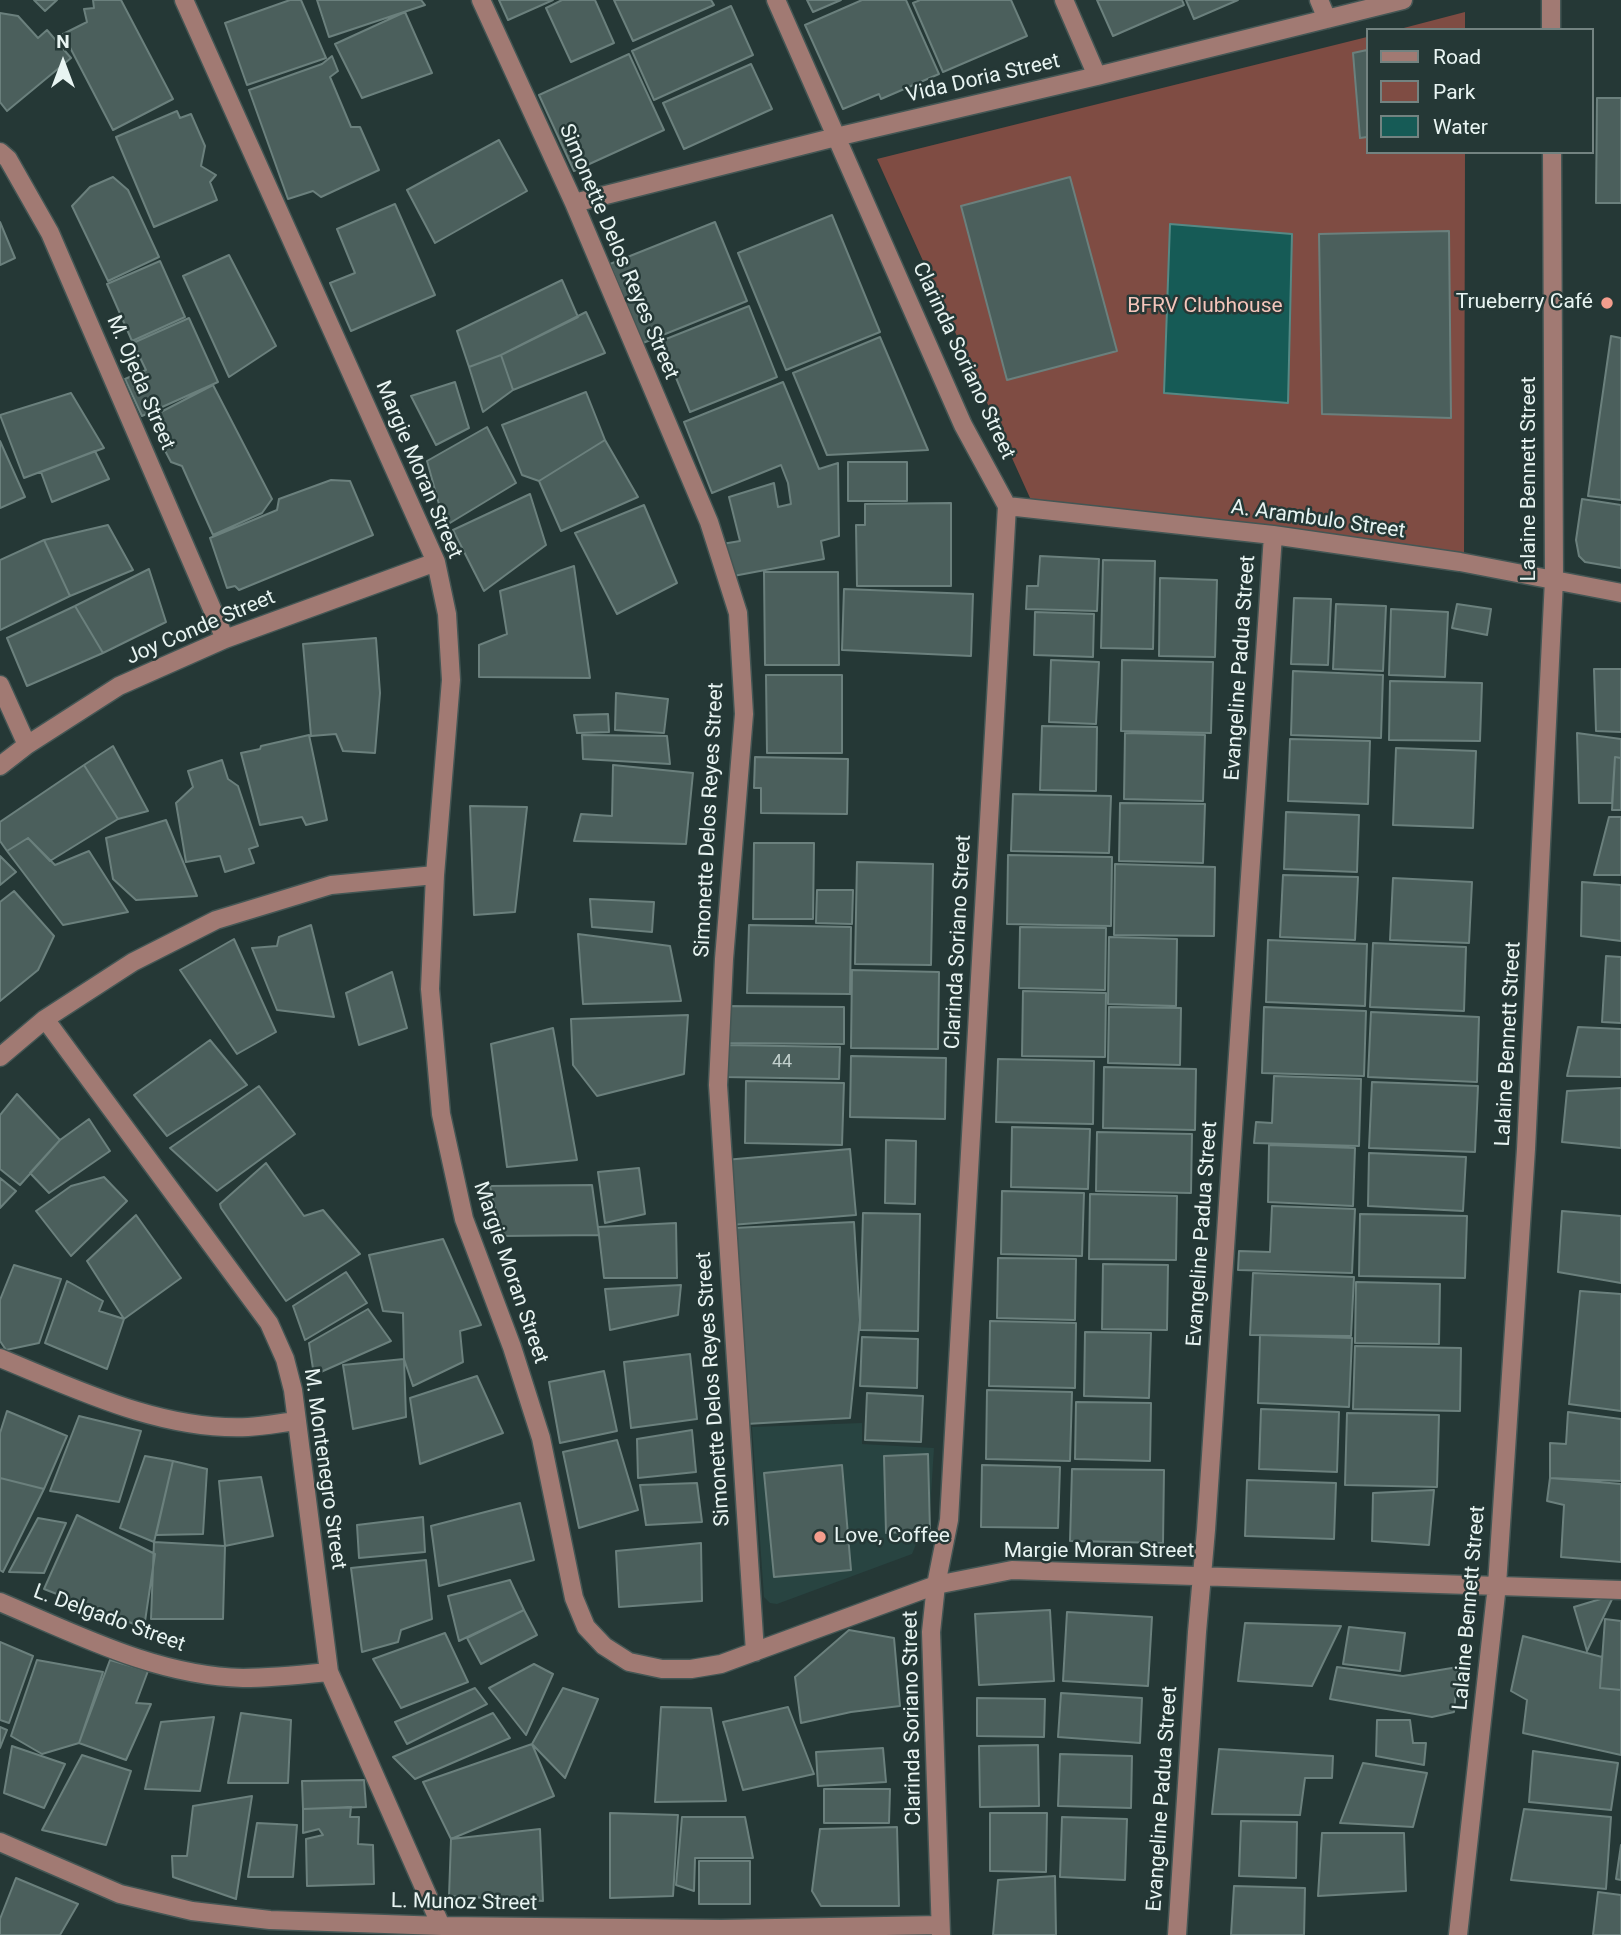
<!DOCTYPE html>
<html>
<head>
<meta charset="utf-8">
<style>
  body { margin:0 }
  #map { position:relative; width:1621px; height:1935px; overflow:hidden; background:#253836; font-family:Roboto,sans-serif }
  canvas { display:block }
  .legend { position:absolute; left:1366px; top:28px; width:228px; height:126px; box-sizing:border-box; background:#253836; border:2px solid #738381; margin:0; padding:9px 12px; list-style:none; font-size:21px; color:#e8f4f2 }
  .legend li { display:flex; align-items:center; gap:14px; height:35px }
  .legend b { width:35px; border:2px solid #738381 }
  .north { position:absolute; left:28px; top:28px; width:70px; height:70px; -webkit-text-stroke:5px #253836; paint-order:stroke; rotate:0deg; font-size:19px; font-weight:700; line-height:28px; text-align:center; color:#e8f4f2 }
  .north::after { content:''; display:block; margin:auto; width:24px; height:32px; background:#e8f4f2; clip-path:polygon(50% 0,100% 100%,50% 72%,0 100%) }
</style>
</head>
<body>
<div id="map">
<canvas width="1621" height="1935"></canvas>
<ul class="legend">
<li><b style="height:9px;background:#a17a73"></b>Road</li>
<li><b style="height:19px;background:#7f4c43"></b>Park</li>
<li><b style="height:19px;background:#165b56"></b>Water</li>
</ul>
<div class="north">N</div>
</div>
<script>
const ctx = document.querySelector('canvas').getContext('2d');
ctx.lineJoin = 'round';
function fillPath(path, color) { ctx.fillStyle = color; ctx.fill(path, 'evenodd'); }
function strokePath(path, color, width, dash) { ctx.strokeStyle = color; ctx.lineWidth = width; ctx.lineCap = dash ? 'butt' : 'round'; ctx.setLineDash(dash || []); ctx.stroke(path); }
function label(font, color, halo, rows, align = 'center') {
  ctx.font = font + ' Roboto,sans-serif'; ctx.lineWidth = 5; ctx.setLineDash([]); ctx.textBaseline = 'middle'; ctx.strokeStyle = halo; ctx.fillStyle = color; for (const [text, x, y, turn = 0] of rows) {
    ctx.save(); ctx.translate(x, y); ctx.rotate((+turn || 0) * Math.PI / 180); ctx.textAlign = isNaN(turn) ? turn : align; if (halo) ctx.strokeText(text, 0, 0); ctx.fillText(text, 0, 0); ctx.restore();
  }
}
fillPath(new Path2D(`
  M862 1423V1444L934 1448 930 1511 912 1554 777 1604 770 1603 764 1597 752 1427Z`), '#284441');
fillPath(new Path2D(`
  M1465 12V30H1396Z
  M1367 37V152H1465L1464 562 1035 509 877 159Z`), '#7f4c43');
const water = new Path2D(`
  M1170 224 1292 234 1288 403 1164 393Z`);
fillPath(water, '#165b56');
strokePath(water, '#558985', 2);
const building = new Path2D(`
  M34 0H57L45 11Z
  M93 0H121L173 99 113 130 63 34 87 22 84 9 94 8Z
  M290 0H301L326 58 247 85 225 23Z
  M317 0H421L425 5 329 37Z
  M499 0H553L508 20Z
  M562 0H595L614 43 571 62 546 8Z
  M614 0H711L714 5 633 41Z
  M807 0H841L813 12Z
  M862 0H906L939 74 881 99 879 94 843 109 805 25Z
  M920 0H1011L1027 36 943 72 913 3Z
  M1097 0H1182L1184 5 1113 36Z
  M1186 0H1238L1194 19Z
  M731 6 753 55 654 100 632 51Z
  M405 12 432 73 362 98 335 44Z
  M0 13 18 16 38 38 47 30 71 58 7 111 0 102Z
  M1367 50V137L1360 138 1353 53Z
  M629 54 664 130 574 171 539 95Z
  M332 56 338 71 330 77 351 127H360L379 170 321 197 313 191 288 199 249 90 322 64Z
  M751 64 772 109 684 149 663 103Z
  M1597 98H1621V203H1596Z
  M177 111 180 118 191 114 205 146 201 166 216 175 210 182 217 200 154 227 116 137Z
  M499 140 527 191 435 243 407 190Z
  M113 177 128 190 159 257 108 281 72 206 90 187Z
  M1070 177 1117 351 1007 380 961 206Z
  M395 204 435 295 351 331 330 283 355 273 337 229Z
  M832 215 880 332 786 370 738 253Z
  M0 222 15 258 0 265Z
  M715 222 747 301 643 343 610 264Z
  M1449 231 1451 418 1322 414 1319 234Z
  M229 255 276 346 229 377 183 276Z
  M160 261 185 317 132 341 107 284Z
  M562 280 578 317 501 355 469 367 457 331Z
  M749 306 777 377 690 412 661 341Z
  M586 312 605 353 513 390 501 355Z
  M189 318 218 382 142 416 125 379 146 370 133 343Z
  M1611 336 1621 338V500L1588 496Z
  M880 337 928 450 827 455 793 373Z
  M501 355 513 390 483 412 469 367Z
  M455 382 469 428 436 445 411 396Z
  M783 382 819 469 838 463 839 536 821 541 824 559 728 577 722 544 740 541 729 497 774 483 778 507 791 504 788 483 781 465 712 493 684 422Z
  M213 385 272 499 262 513 213 535 182 466 171 462 161 443 169 439 157 414Z
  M586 392 605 440 539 481 522 475 502 425Z
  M71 393 104 448 24 478 0 415Z
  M487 427 516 483 445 526 427 461Z
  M605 440 638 497 561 531 539 481Z
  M0 441 25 497 0 508Z
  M95 451 109 479 52 502 41 472Z
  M848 462H907V501H848Z
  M331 480 350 481 373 535 239 590 235 586 227 588 210 538 277 510 279 499Z
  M530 494 546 545 484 591 453 530Z
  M1582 499 1621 505V568L1585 562 1579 556 1576 540Z
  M951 503V586H857L856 525H865V504Z
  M644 505 677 583 617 614 575 533Z
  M108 525 133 570 70 596 44 540Z
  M44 540 70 596 0 630V560Z
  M1040 556 1099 559 1097 611 1026 609 1027 586H1038Z
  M1103 560 1155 561 1153 649 1101 648Z
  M574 566 590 678 479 677V645L507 634 500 591Z
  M149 569 166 622 103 653 75 606Z
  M764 572H838L839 665H765Z
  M1160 578 1217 580 1215 657 1159 656Z
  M844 589 973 594 971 656 842 650Z
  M1294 598 1331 599 1328 665 1291 664Z
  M1336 604 1386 606 1383 671 1333 669Z
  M1457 604 1491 609 1487 635 1452 628Z
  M75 606 103 653 27 686 7 638Z
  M1391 609 1448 612 1445 677 1389 675Z
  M1035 612 1094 614 1093 657 1034 655Z
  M376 638 380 693 375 753 343 751 336 734 311 736 303 644Z
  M1051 660 1099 662 1096 724 1049 722Z
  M1122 660 1213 662 1211 733 1121 731Z
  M1594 669H1621V732L1596 731Z
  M1293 671 1383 675 1381 738 1291 735Z
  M766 675H842V753H767Z
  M1390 681 1482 683 1480 741 1389 740Z
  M616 693 668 699 664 733 615 730Z
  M608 714 609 732 577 733 574 715Z
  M1042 726 1097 727 1096 791 1040 790Z
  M1125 733 1205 735 1203 801 1124 799Z
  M1577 733 1621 739V758L1615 757 1612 803H1579Z
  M309 735 327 820 306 825 302 817 260 825 241 753 260 749 261 746Z
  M582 735 667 736 670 764 583 759Z
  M1290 739 1370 741 1368 804 1288 801Z
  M113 746 148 811 118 819 84 765Z
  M1396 748 1476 751 1473 828 1393 825Z
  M755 757 848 759 847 814 761 813V788H754Z
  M1615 757 1621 758V810H1612Z
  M222 760 228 779 238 786 258 846 249 849 254 863 225 872 220 856 186 862 176 803 193 787 188 771Z
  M84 765 118 819 50 861 28 838 7 851 0 841V822Z
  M613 765 693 773 686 844 574 841 581 814 612 816Z
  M1013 794 1111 796 1109 853 1011 851Z
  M1120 803 1205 804 1203 863 1119 861Z
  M470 806 527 807 515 912 474 915Z
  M1286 812 1359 815 1357 872 1284 869Z
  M1609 817H1621V875H1594Z
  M166 820 197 896 136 900 113 879 106 838Z
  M28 838 55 865 89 851 128 912 63 925 7 851Z
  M754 843H814L813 919H753Z
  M1008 855 1112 857 1111 926 1007 924Z
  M0 856 16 872 0 885Z
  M857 862 933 864 931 965 855 964Z
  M1115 864 1215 867 1214 936 1114 935Z
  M1283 875 1358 877 1355 940 1280 937Z
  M1393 878 1472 882 1469 943 1390 940Z
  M1582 882 1621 885V941L1581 936Z
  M817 890H853L852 924 816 923Z
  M14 891 54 936 38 970 0 1001V902Z
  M590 899 654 902 652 932 592 927Z
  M311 925 334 1017 277 1010 252 948 277 946 279 937Z
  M749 925 851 927 850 994 747 993Z
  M1020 927 1106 928 1105 990 1019 988Z
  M578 934 670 946 681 1001 583 1004Z
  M1109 937 1177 939 1176 1006 1108 1004Z
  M234 939 276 1032 237 1054 180 970Z
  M1268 940 1367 944 1365 1006 1266 1002Z
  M1373 943 1466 947 1464 1011 1370 1007Z
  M1606 956 1621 957V1023L1602 1022Z
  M852 970 939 972 938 1049 851 1048Z
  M392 972 407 1028 359 1045 346 993Z
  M1023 991 1106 993 1105 1057 1022 1056Z
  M723 1006 844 1007V1044L723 1043Z
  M1109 1007 1181 1008 1180 1065 1108 1063Z
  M1264 1007 1366 1011 1364 1076 1262 1073Z
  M1371 1012 1479 1017 1477 1082 1368 1077Z
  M688 1015 684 1074 597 1096 573 1065 571 1019Z
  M1578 1027 1621 1029V1077L1567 1076Z
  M553 1028 577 1160 507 1167 491 1044Z
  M210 1040 247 1085 167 1136 134 1095Z
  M725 1045 840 1047 839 1079 724 1077Z
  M851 1056 946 1058 945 1119 850 1117Z
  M998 1059 1094 1061 1093 1124 996 1122Z
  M1104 1067 1196 1069 1195 1130 1103 1128Z
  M1274 1076 1361 1079 1359 1146 1254 1143 1256 1122 1272 1123Z
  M746 1081 844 1083 842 1145 745 1143Z
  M1372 1082 1478 1086 1475 1152 1369 1148Z
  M259 1086 295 1134 217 1191 170 1148Z
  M1621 1088V1148L1562 1142 1567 1091Z
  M17 1094 60 1140 20 1185 0 1169V1115Z
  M89 1119 110 1151 49 1193 30 1173 60 1140Z
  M1012 1127 1090 1129 1088 1189 1011 1187Z
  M1097 1132 1192 1134 1191 1193 1096 1191Z
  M886 1140 916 1141 915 1204 885 1203Z
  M1269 1145 1355 1148 1353 1206 1268 1202Z
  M850 1149 856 1215 731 1225 725 1160Z
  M1369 1153 1466 1157 1463 1211 1368 1206Z
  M266 1163 304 1216 323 1210 360 1254 286 1301 221 1208 220 1204Z
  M639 1168 645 1214 605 1223 598 1172Z
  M104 1177 127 1201 71 1256 36 1211 71 1186Z
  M0 1178 16 1191 0 1208Z
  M592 1185 599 1235 501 1236 490 1186Z
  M1002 1191 1084 1193 1082 1256 1001 1254Z
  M1090 1194 1177 1196 1176 1260 1089 1259Z
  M1272 1206 1355 1209 1352 1273 1238 1270 1239 1251 1270 1252Z
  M1562 1211 1621 1216V1283L1558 1272Z
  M863 1213 920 1214 918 1331 860 1330Z
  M1360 1214 1467 1216 1465 1278 1359 1276Z
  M136 1215 181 1278 124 1319 87 1261Z
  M854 1222 860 1320 850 1418 746 1424 734 1228Z
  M676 1223 677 1278H604L598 1227Z
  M443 1239 481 1325 460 1331 463 1362 413 1386 404 1359 403 1313 383 1311 369 1255Z
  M998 1258 1076 1259 1075 1320 997 1318Z
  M1103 1264 1168 1265 1167 1330 1102 1329Z
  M14 1265 61 1279 39 1343 6 1350 0 1341V1300Z
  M346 1272 367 1303 305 1340 293 1306Z
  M1253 1273 1354 1277 1351 1336 1250 1335Z
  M67 1281 103 1301 99 1311 124 1319 107 1369 45 1343Z
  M1356 1282 1440 1284 1439 1344 1355 1343Z
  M681 1285 678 1315 610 1330 605 1289Z
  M1580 1291 1621 1294V1411L1569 1404Z
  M368 1309 391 1341 314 1375 309 1343Z
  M990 1321 1076 1323 1075 1388 989 1386Z
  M1085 1332 1151 1333 1149 1398 1084 1396Z
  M1260 1335 1352 1338 1349 1407 1258 1403Z
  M862 1337 918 1339 917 1388 860 1386Z
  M1355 1346 1461 1348 1460 1411 1353 1409Z
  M690 1354 697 1419 631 1428 624 1362Z
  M404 1359 406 1417 353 1429 343 1365Z
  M604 1371 617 1431 560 1443 549 1382Z
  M477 1376 503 1433 420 1464 410 1398Z
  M987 1390 1072 1392 1070 1461 986 1459Z
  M867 1393 923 1396 921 1442 865 1440Z
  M1076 1402 1151 1403 1150 1461 1075 1459Z
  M1261 1409 1339 1412 1337 1472 1259 1469Z
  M7 1411 67 1436 44 1489 0 1478V1433Z
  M1568 1412 1621 1419V1481L1550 1478V1443L1566 1444Z
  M1347 1413 1439 1415 1437 1487 1345 1485Z
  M79 1416 141 1431 119 1502 50 1491Z
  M692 1430 696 1472 638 1478 637 1439Z
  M617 1440 638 1510 579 1528 563 1452Z
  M928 1454 930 1531 886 1533 884 1456Z
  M145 1456 173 1461 154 1542 120 1528Z
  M173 1461 207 1469 203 1534 156 1535Z
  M842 1465 851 1570 774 1577 764 1473Z
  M982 1465 1060 1467 1058 1528 981 1527Z
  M1072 1469 1164 1470 1163 1543 1070 1541Z
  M261 1477 273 1536 225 1546 219 1481Z
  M0 1478 44 1489 3 1572 0 1570Z
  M1550 1478 1621 1484V1562L1561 1557 1564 1505 1547 1501Z
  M1247 1480 1336 1483 1334 1539 1245 1536Z
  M697 1483 702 1522 646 1525 640 1485Z
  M1434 1490 1429 1545 1372 1541 1373 1493Z
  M520 1503 534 1560 439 1586 431 1526Z
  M77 1515 155 1554 144 1628 44 1589Z
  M423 1517 425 1552 359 1558 357 1525Z
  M38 1518 66 1523 44 1573 9 1572Z
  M154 1542 225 1546 223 1619H151Z
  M701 1543 702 1601 619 1607 616 1551Z
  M426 1560 432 1619 401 1630 398 1642 362 1652 351 1568Z
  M510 1580 524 1610 459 1641 448 1596Z
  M1614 1595 1587 1651 1574 1607Z
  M524 1610 537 1635 481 1664 467 1638Z
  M1050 1610 1054 1681 979 1685 975 1614Z
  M1067 1612 1152 1617 1148 1686 1063 1681Z
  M1605 1619 1621 1621V1690L1600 1688Z
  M1245 1623 1341 1626 1312 1686 1238 1681Z
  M1349 1627 1405 1633 1400 1671 1343 1664Z
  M849 1630 894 1638 900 1706 851 1712 801 1723 795 1677Z
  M445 1633 468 1682 401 1708 373 1659Z
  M1523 1636 1602 1657 1600 1688 1621 1690V1755L1523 1733 1527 1700 1511 1691Z
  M0 1642 33 1656 9 1723 0 1720Z
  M37 1660 103 1672 79 1743 42 1754 11 1736Z
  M110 1660 148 1671 136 1703 151 1704 126 1760 79 1743Z
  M534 1664 553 1674 526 1735 489 1688Z
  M1337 1667 1403 1676 1458 1667 1454 1712 1432 1717 1330 1699Z
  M475 1688 487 1704 407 1744 395 1722Z
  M563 1688 598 1699 565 1778 532 1744Z
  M1061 1693 1142 1698 1140 1743 1058 1737Z
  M977 1698 1045 1699 1044 1737 977 1736Z
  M661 1707 711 1708 726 1801 655 1802Z
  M788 1707 814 1774 743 1790 723 1722Z
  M241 1713 291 1720 288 1783H228Z
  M493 1713 510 1738 415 1779 393 1757Z
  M214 1717 200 1791 145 1789 161 1722Z
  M1377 1720H1410L1413 1743H1426L1424 1765 1376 1756Z
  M0 1727 7 1730 0 1748Z
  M532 1744 554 1796 451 1839 423 1782Z
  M1038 1745 1039 1806 980 1807 979 1746Z
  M12 1746 65 1764 44 1808 4 1793Z
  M883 1748 886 1782 818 1786 816 1752Z
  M1219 1749 1333 1756 1332 1778H1305L1300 1815 1212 1814Z
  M1533 1751 1618 1763 1611 1810 1529 1802Z
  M1060 1754 1132 1756 1131 1808 1058 1806Z
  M82 1755 131 1771 106 1845 42 1830Z
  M1363 1763 1427 1773 1413 1827 1340 1823Z
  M364 1780 366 1807 303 1809 302 1781Z
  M824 1789H890L889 1823H824Z
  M252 1796 236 1899 173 1877 172 1856H187L193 1806Z
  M351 1807 350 1817H359L358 1844 373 1845 374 1884 307 1886 306 1839 323 1835 319 1829 303 1833V1809Z
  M1524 1809 1611 1817 1606 1889 1511 1880Z
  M610 1813 678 1815 673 1896 610 1898Z
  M990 1813H1047L1046 1872 990 1871Z
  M682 1817H745L753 1858H695L694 1891 676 1885Z
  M1062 1817 1127 1819 1125 1880 1060 1877Z
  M1241 1821 1297 1822 1296 1878 1239 1876Z
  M257 1823 297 1825 293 1877H248Z
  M897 1827 899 1906H821L812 1891 820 1829Z
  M540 1829 543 1901 449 1896 451 1839Z
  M1322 1833H1404L1406 1891 1318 1896Z
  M1621 1845V1880L1616 1879Z
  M699 1861H750V1904H699Z
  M1055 1876 1056 1935H993L998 1880Z
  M16 1878 78 1904 60 1935H0V1919Z
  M1234 1886 1305 1888 1304 1935H1231Z
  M1598 1892 1621 1895V1935H1593Z`);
fillPath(building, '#4b5f5c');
strokePath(building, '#6b807d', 2);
const minor = new Path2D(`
  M184 0 436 562 447 614 451 680 435 875 430 989 441 1114 464 1219 512 1347 541 1438 574 1598 586 1627 604 1646 629 1662 662 1669H691L721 1664 936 1585 1012 1570 1621 1590
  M481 0 574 203 709 522 738 613 744 714 724 959 718 1085 755 1652
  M776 0 963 425 1007 506 949 1520 936 1585 931 1632 941 1935
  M1064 0 1097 76
  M1319 0 1327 19
  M1551 0V30
  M0 152 8 159 50 233 225 639
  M574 203 836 137 1097 76 1403 0
  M1007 506 1273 535 1460 562 1621 593
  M0 685 27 745
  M0 766 27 745 119 686 225 639 436 562
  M45 1019 269 1323 285 1359 293 1390 329 1672 445 1935
  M0 1057 45 1019 133 962 216 920 331 885 435 875
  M0 1358C78 1390 162 1431 248 1427 264 1426 280 1423 296 1421
  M0 1602C78 1635 157 1676 243 1678 272 1678 300 1675 329 1672
  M0 1842 120 1894 192 1911 270 1920 442 1926 721 1929 940 1925
  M1177 1935 1197 1632 1206 1530 1273 535
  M1458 1935 1497 1585 1526 1149 1554 580 1552 152`);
strokePath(minor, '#445654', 21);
strokePath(minor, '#a17a73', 18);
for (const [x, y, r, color] of [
  [1607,303,7,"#f49d8d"],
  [820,1537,7,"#f49d8d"]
]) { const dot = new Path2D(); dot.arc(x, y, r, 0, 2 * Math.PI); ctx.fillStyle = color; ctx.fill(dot); strokePath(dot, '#253836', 2.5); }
label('18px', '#c1cfcc', null, [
  ["44",782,1062]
]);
label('21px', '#e8f4f2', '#253836', [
  ["Vida Doria Street",983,79,-13],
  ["Simonette Delos Reyes Street",618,252,67],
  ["Clarinda Soriano Street",963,361,65],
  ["M. Ojeda Street",140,383,67],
  ["Margie Moran Street",418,470,67],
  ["Lalaine Bennett Street",1530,479,-90],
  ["A. Arambulo Street",1318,520,8],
  ["Joy Conde Street",201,628,-23],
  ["Evangeline Padua Street",1241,668,-86],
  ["Simonette Delos Reyes Street",710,820,-87],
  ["Clarinda Soriano Street",959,942,-87],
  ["Lalaine Bennett Street",1509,1044,-87],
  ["Evangeline Padua Street",1203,1234,-86],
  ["Margie Moran Street",510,1273,71],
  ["Simonette Delos Reyes Street",714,1389,-94],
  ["M. Montenegro Street",324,1469,82],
  ["Margie Moran Street",1099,1552],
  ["Lalaine Bennett Street",1470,1608,-85],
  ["L. Delgado Street",109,1619,20],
  ["Clarinda Soriano Street",913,1718,-91],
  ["Evangeline Padua Street",1163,1799,-86],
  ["L. Munoz Street",464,1903,1]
]);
label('21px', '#e8f4f2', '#253836', [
  ["Trueberry Café",1593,303],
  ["Love, Coffee",834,1537,"left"]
], 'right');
label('21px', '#f4c5bb', '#253836', [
  ["BFRV Clubhouse",1205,307]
]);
</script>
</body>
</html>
